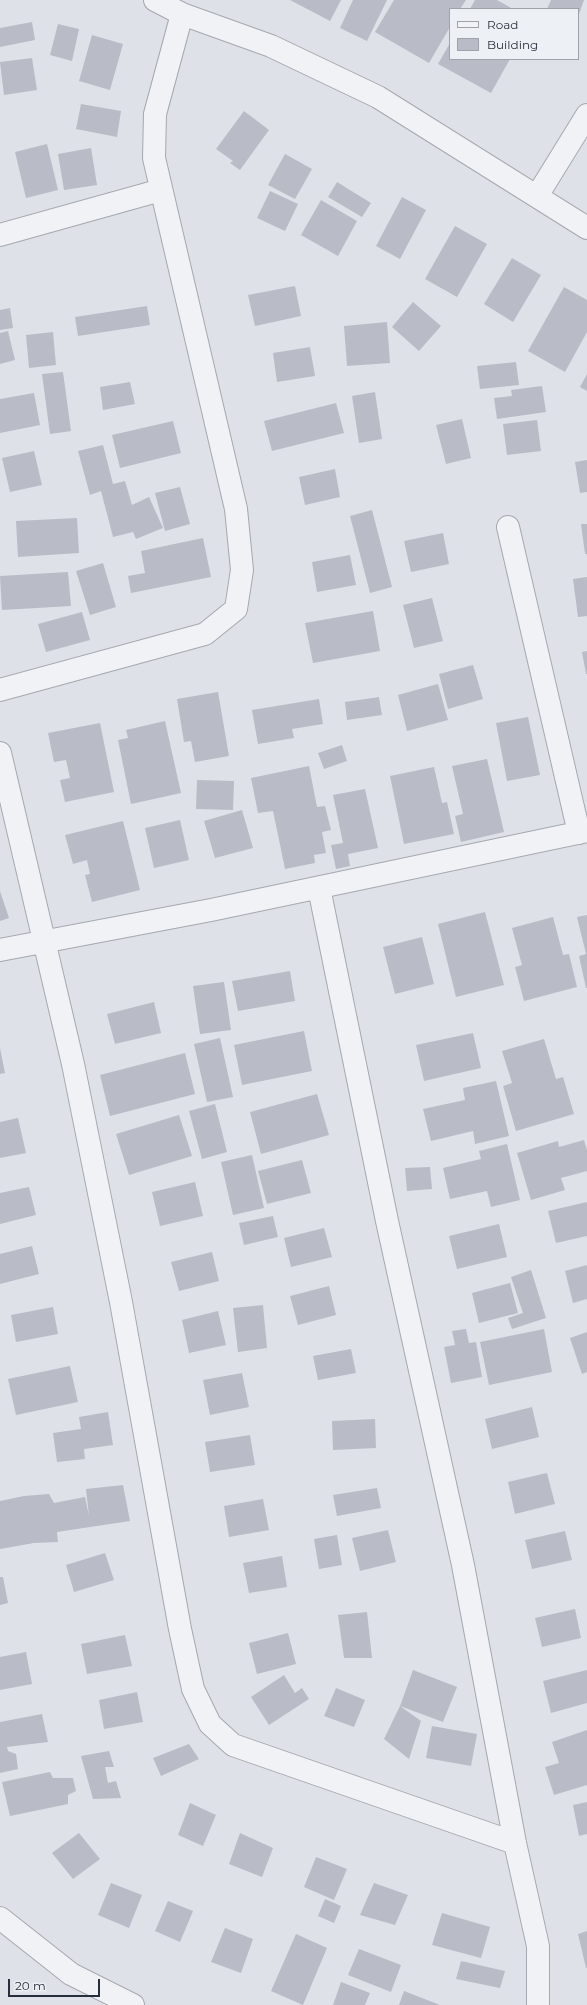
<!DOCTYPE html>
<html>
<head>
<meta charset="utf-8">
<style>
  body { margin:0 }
  #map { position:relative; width:587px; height:2005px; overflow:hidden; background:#dee1e7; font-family:Montserrat,sans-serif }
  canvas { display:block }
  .legend { position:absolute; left:449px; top:8px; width:130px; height:52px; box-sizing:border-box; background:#edf0f4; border:1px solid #9fa2aa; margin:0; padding:5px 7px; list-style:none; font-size:12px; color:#292e3c }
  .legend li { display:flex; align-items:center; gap:8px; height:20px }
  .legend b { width:20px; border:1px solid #9fa2aa }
  .scale { position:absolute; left:8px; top:1979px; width:92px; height:18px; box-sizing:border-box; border:2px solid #292e3c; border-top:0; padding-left:5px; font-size:12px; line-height:14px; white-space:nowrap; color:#292e3c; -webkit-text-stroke:3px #edf0f4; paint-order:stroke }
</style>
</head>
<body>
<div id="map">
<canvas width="587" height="2005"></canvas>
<ul class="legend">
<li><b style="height:5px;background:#f1f2f5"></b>Road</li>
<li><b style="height:11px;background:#b9bcc6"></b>Building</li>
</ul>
<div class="scale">20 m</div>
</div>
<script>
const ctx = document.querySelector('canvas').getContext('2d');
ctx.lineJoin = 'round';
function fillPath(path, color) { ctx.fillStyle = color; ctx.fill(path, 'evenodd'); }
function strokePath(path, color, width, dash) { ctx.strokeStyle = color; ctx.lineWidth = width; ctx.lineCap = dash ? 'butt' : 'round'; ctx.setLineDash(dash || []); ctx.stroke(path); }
fillPath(new Path2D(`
  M290 0H341L330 21Z
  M353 0H387L367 41 340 28Z
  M394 0H466L460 9H450V27L429 63 375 32Z
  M475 0H497L513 9H470Z
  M551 0H584L578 17V9H547Z
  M32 22 35 40 0 47V28Z
  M58 24 79 29 72 61 50 55Z
  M92 35 123 44 110 90 79 81Z
  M450 43V59H510L491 93 438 64Z
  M32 58 37 90 4 95 0 62Z
  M81 104 121 111 117 137 76 129Z
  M244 111 269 130 240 170 230 163 233 161 216 149Z
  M47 144 58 190 26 198 15 152Z
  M91 148 97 185 64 190 58 154Z
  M285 154 312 169 295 199 268 185Z
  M337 182 371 203 362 217 328 197Z
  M270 191 298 204 285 231 257 218Z
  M402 197 426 210 400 259 376 246Z
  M321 200 357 221 338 256 301 235Z
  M455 226 487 244 457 297 425 279Z
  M512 258 541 275 513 322 484 304Z
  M295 286 301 316 255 326 248 295Z
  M564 287 587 300V332L565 372 528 351Z
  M413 302 441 326 419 351 392 327Z
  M147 306 150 325 78 336 75 317Z
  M10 308 13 328 0 330V310Z
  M387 322 390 363 347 366 344 326Z
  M8 331 15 360 0 364V333Z
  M53 332 56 365 29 368 26 335Z
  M310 347 315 376 277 382 273 353Z
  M516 362 519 385 480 389 477 366Z
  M63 372 71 431 50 434 42 374Z
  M587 374V391L580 387Z
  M130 382 135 404 103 410 100 387Z
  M542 386 546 412 497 419 494 398 512 396 511 390Z
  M375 392 382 439 359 443 352 396Z
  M34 393 40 425 0 433V399Z
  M336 403 344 433 272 451 264 421Z
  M462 419 471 458 446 464 436 425Z
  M537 420 541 451 507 455 503 424Z
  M173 421 181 453 120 468 112 435Z
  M103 445 113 484 125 481 132 505 149 497 163 528 136 539 133 532 113 537 101 491 90 495 78 451Z
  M34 451 42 485 10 492 2 458Z
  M587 460V492L580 493 575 462Z
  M335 469 340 497 305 505 299 477Z
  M180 487 190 524 165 531 155 493Z
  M372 510 392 587 370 593 350 516Z
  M77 518 79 553 18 557 16 521Z
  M581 524H587V554H585Z
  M443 533 449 564 411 572 404 541Z
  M203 538 211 577 131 593 128 576 145 573 141 551Z
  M350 555 356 585 317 592 312 562Z
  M103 563 116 607 90 615 76 571Z
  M68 572 71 606 2 610 0 576Z
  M587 577V616L578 617 573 579Z
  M432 598 443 641 414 648 403 605Z
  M373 611 380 651 313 663 305 623Z
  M82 612 90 640 46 652 38 624Z
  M587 651V674H586L582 652Z
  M473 665 483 699 448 709 439 674Z
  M438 684 448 720 407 731 398 695Z
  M218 692 229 756 195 762 191 741 184 742 177 699Z
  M379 697 382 715 347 720 345 702Z
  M319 699 323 724 292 729 294 738 258 744 252 710Z
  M528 717 540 775 507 781 496 723Z
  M165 721 181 793 131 804 118 740 128 738 126 730Z
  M100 723 114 792 65 802 60 780 70 778 66 760 54 762 48 733Z
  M342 745 347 761 324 769 318 753Z
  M487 759 504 832 461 842 455 816 463 814 452 766Z
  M309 766 317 807 325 806 331 830 322 832 326 853 314 855 315 863 285 869 273 811 258 813 251 778Z
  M434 767 442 803 447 802 454 834 404 844 390 776Z
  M197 780 234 781 233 810 196 809Z
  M365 789 378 848 348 854 350 866 336 869 331 845 343 843 333 795Z
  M242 810 253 848 215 858 204 821Z
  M180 820 189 860 154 868 145 828Z
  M123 821 140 890 92 902 85 875 90 874 87 860 73 864 65 835Z
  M0 891 9 918 0 921Z
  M485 912 504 985 456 997 438 924Z
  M587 915V988H586L579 956 586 954 577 917Z
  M553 917 563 955 569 954 577 987 524 1001 515 967 522 965 512 928Z
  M422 937 434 984 395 994 383 947Z
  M290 971 295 1001 238 1011 232 981Z
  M224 982 231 1030 200 1034 193 986Z
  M154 1002 161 1033 115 1044 107 1014Z
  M304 1031 312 1071 242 1085 234 1045Z
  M473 1033 481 1068 424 1081 416 1045Z
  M220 1038 233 1097 207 1102 194 1044Z
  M544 1039 556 1079 563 1077 574 1114 516 1131 503 1086 512 1083 502 1051Z
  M0 1048 5 1073 0 1074Z
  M185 1053 195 1094 110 1116 100 1075Z
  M496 1081 509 1136 475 1144 473 1131 431 1141 423 1109 465 1100 463 1088Z
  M317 1094 329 1135 261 1154 250 1112Z
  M215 1104 227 1152 202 1159 189 1111Z
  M179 1115 192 1156 129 1175 116 1134Z
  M18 1118 26 1153 0 1158V1122Z
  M584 1140 587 1150V1171L561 1178 565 1190 531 1200 517 1153 558 1141 559 1147Z
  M507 1144 520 1200 491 1207 487 1191 450 1199 443 1168 481 1159 479 1151Z
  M252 1155 264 1208 233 1215 221 1162Z
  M302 1160 311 1193 267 1204 258 1171Z
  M430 1167 432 1189 407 1191 405 1168Z
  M195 1182 203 1216 160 1226 152 1192Z
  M29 1187 36 1215 0 1224V1193Z
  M587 1202V1236L556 1243 548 1211Z
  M273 1216 278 1237 244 1245 239 1223Z
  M499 1224 507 1257 457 1269 449 1236Z
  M324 1228 332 1257 291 1267 284 1238Z
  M32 1246 39 1274 0 1284V1254Z
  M212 1252 219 1281 179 1291 171 1262Z
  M587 1265V1299L573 1303 565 1271Z
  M531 1270 546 1318 512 1329 508 1318 523 1313 511 1277Z
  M510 1283 518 1313 479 1323 472 1293Z
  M329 1286 336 1315 298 1325 290 1296Z
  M263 1305 267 1348 238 1352 233 1308Z
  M53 1307 58 1334 16 1342 11 1315Z
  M218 1311 226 1345 189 1353 182 1320Z
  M466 1329 469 1343 476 1342 482 1377 451 1383 444 1347 455 1345 452 1331Z
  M544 1329 552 1372 489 1385 480 1342Z
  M587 1332V1372L582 1374 570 1338Z
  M351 1349 356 1373 318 1380 313 1356Z
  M70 1366 78 1402 16 1415 8 1379Z
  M242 1373 249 1407 210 1415 203 1380Z
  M532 1407 539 1437 492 1449 485 1419Z
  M108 1412 113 1445 84 1449 85 1459 57 1462 53 1433 81 1429 79 1417Z
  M375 1419 376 1448 333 1450 332 1421Z
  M250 1435 255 1465 210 1472 205 1442Z
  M547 1473 555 1504 515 1514 508 1482Z
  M123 1485 130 1521 57 1532 58 1542 34 1543 0 1549V1501L24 1496 49 1494 54 1503 85 1497 89 1516 86 1489Z
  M377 1488 381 1508 337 1516 333 1495Z
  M263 1499 269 1530 229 1537 224 1506Z
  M388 1530 396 1562 360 1571 352 1538Z
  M565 1531 572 1560 532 1569 525 1540Z
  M337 1535 342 1565 319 1569 314 1539Z
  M105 1553 114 1580 74 1592 66 1565Z
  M282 1556 287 1587 249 1593 243 1563Z
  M0 1577H3L8 1603 0 1605Z
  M575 1609 581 1638 542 1647 535 1618Z
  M367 1612 372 1658H344L338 1615Z
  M288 1633 296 1664 257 1674 249 1643Z
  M125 1635 132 1666 87 1674 81 1644Z
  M26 1652 32 1684 0 1690V1657Z
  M413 1670 457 1687 443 1722 400 1706Z
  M587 1670V1703L551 1713 543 1681Z
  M284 1675 295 1693 302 1688 309 1699 269 1725 251 1697Z
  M336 1688 365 1700 354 1727 324 1716Z
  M137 1692 143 1722 104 1729 99 1700Z
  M400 1706 421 1721 409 1759 384 1739Z
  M42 1714 48 1742 7 1747 8 1751 16 1754 18 1769 0 1773V1722Z
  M432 1726 477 1734 471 1766 426 1758Z
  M587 1730V1785L554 1795 545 1767 559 1763 552 1742Z
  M189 1744 199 1759 161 1776 153 1758Z
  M109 1751 114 1767H105L108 1783 116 1781 121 1798 93 1799 81 1756Z
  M50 1772 53 1778H73L76 1791 68 1795V1804L10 1816 2 1782Z
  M587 1802V1834L579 1836 573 1805Z
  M190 1803 216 1815 203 1846 178 1835Z
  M79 1833 100 1859 73 1879 52 1853Z
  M240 1833 273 1848 262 1877 229 1864Z
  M316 1857 347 1869 334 1900 304 1887Z
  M111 1883 142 1895 129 1928 98 1915Z
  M374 1883 408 1895 395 1925 360 1915Z
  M325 1899 341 1906 334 1923 318 1916Z
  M168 1901 193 1911 180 1942 155 1931Z
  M442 1913 490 1927 481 1958 432 1945Z
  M225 1928 253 1939 241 1973 211 1962Z
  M587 1931V1968H586L578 1934Z
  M296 1934 327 1948 303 2005 271 1991Z
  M359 1949 401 1965 391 1992 348 1975Z
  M461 1961 505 1971 500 1988 456 1979Z
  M341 1982 370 1993 365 2005H333Z
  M404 1991 440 2005H399Z`), '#b9bcc6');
const minor = new Path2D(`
  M155 0 182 14 271 46 378 97 587 228
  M537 196 587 115
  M0 235 161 190
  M508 527 579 833
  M0 690 205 634 236 609 242 570 236 509 154 158 155 114 182 14
  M0 753 73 1064 121 1302 180 1629 193 1689 210 1724 233 1745 515 1843
  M319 888 387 1221 463 1565 515 1843 538 1946V2005
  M0 950 211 910 587 831
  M0 1918 71 1974 133 2005`);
strokePath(minor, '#a4a8b0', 24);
strokePath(minor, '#f1f2f5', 22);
</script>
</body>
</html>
